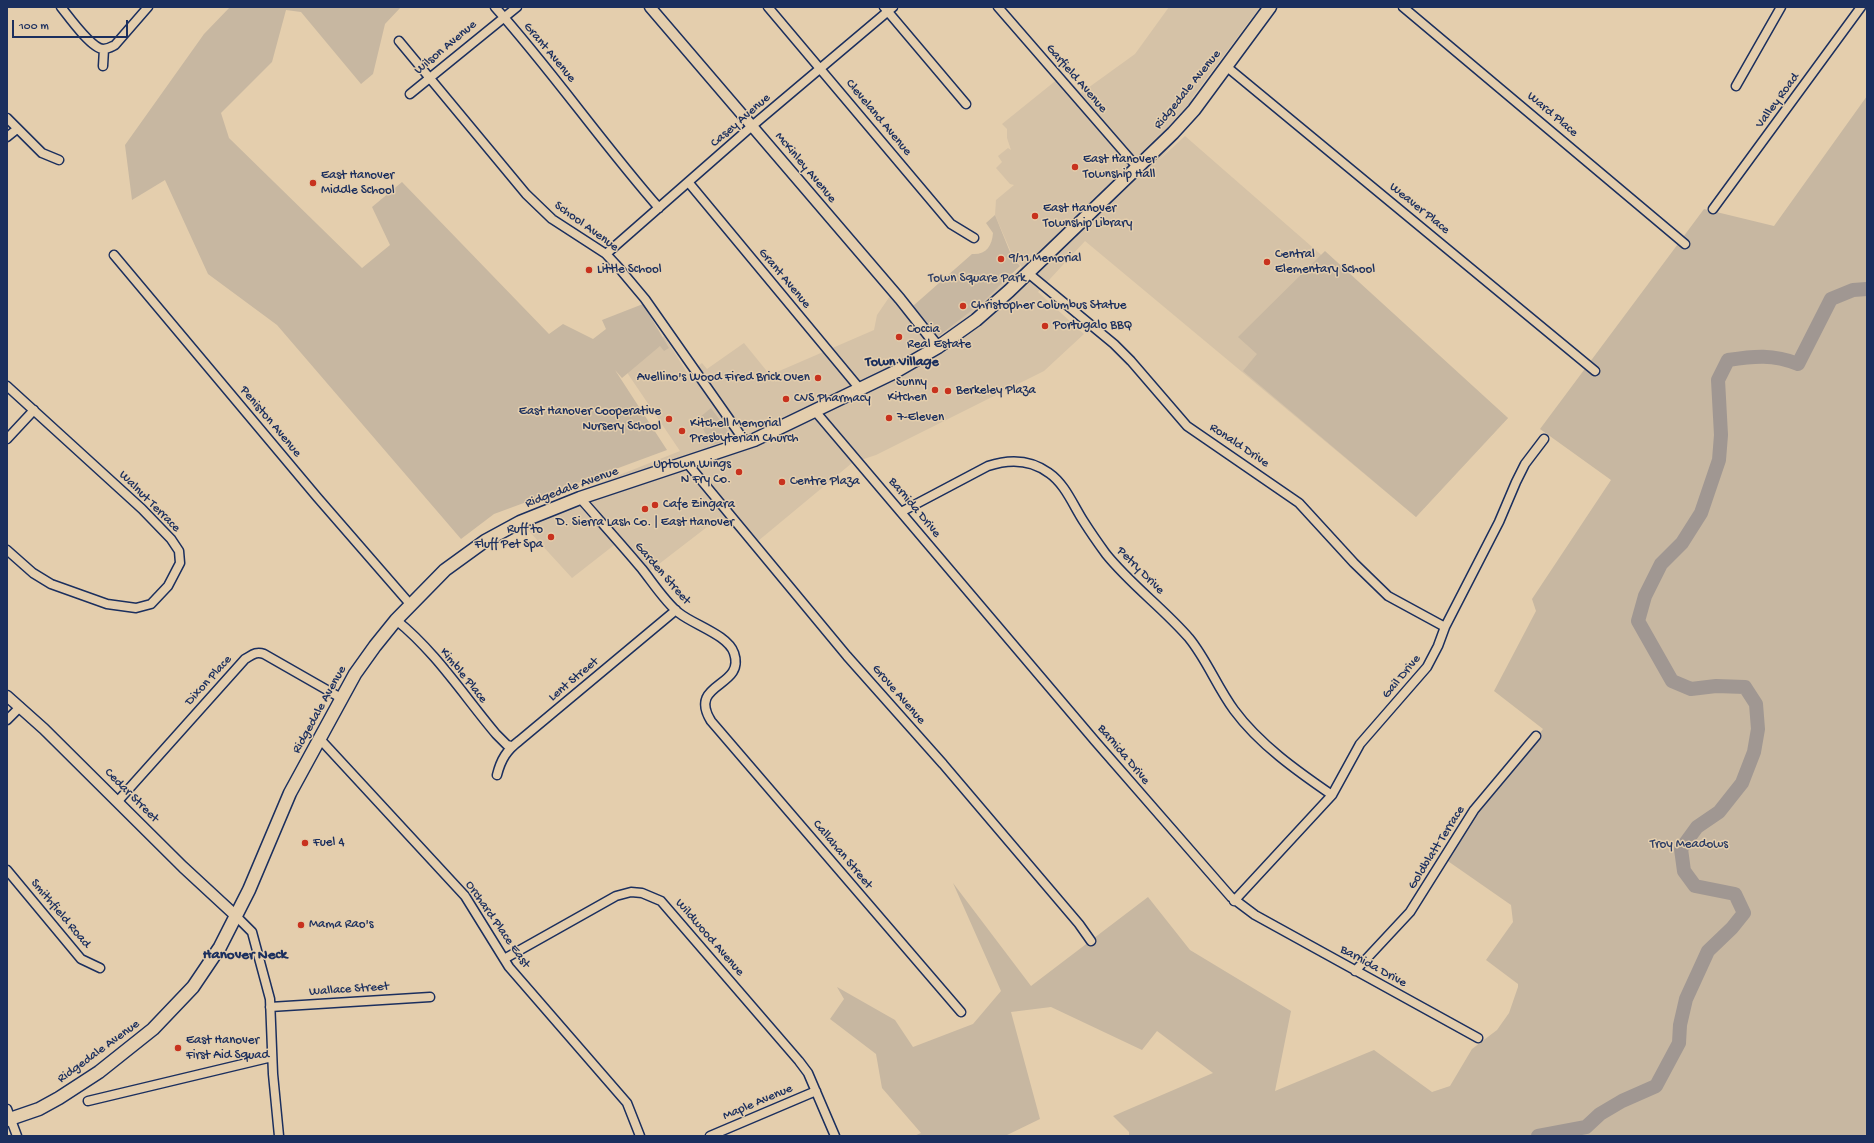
<!DOCTYPE html>
<html>
<head>
<meta charset="utf-8">
<style>
  body { margin:0 }
  #map { position:relative; width:1874px; height:1143px; overflow:hidden; background:#e4cead; font-family:"Gochi Hand",sans-serif }
  canvas { display:block }
  .frame { position:absolute; inset:0; border:8px solid #1b2f5e; pointer-events:none }
  .scale { position:absolute; left:12px; top:20px; width:116px; height:18px; box-sizing:border-box; border:2px solid #1b2f5e; border-top:0; padding-left:5px; font-size:12px; line-height:14px; white-space:nowrap; color:#1b2f5e; -webkit-text-stroke:3px #e4cead; paint-order:stroke }
</style>
</head>
<body>
<div id="map">
<canvas width="1874" height="1143"></canvas>
<div class="frame"></div>
<div class="scale">100 m</div>
</div>
<script>
const ctx = document.querySelector('canvas').getContext('2d');
ctx.lineJoin = 'round';
function fillPath(path, color) { ctx.fillStyle = color; ctx.fill(path, 'evenodd'); }
function strokePath(path, color, width, dash) { ctx.strokeStyle = color; ctx.lineWidth = width; ctx.lineCap = dash ? 'butt' : 'round'; ctx.setLineDash(dash || []); ctx.stroke(path); }
function label(font, color, halo, rows, align = 'center') {
  ctx.font = font + ' "Gochi Hand",sans-serif'; ctx.lineWidth = 3; ctx.setLineDash([]); ctx.textBaseline = 'middle'; ctx.strokeStyle = halo; ctx.fillStyle = color; for (const [text, x, y, turn = 0] of rows) {
    ctx.save(); ctx.translate(x, y); ctx.rotate((+turn || 0) * Math.PI / 180); ctx.textAlign = isNaN(turn) ? turn : align; if (halo) ctx.strokeText(text, 0, 0); ctx.fillText(text, 0, 0); ctx.restore();
  }
}
fillPath(new Path2D(`
  M1169 7H1260L1192 98 1204 110 1159 160 1185 136 1508 418 1416 517 1085 241 1038 292 1084 334 1044 371 876 455 852 463 752 546 720 517 646 574 618 542 572 578 528 530 521 514 680 451 626 371 664 336 688 374 702 363 707 369 744 343 770 375 874 330 877 315 890 296 902 312 913 306 940 336 1022 267 1014 259 995 215 996 200 1014 185 1010 184 996 168 1002 162 998 156 1008 148 1011 150 1007 138V129L1002 124 1064 74 1081 93 1135 54Z`), '#d5c2a7');
fillPath(new Path2D(`
  M230 7H401L385 24 373 74 361 84 301 12 286 10 272 62 221 113 229 138 362 268 390 245 372 207 402 182 549 334 563 324 593 339 606 329 602 320 643 304 669 348 664 351 660 346 622 378 615 370 667 450 494 514 461 539 277 325 208 274 165 180 132 200 125 145 204 34Z
  M1867 96V1136H1129V1132L1113 1116 1213 1073 1157 1031 1142 1050 1051 1007 1011 1012 1040 1119 1005 1136H914L921 1133 882 1088 876 1054 830 1019 844 999 837 987 895 1020 913 1047 973 1024 1001 991 953 883 1031 986 1148 897 1190 950 1291 1011 1275 1091 1374 1050 1432 1092 1450 1086 1472 1049 1497 1030 1509 1013 1518 987V984L1486 960 1513 922 1511 905 1442 857 1543 729 1494 691 1536 611 1532 599 1611 480 1540 429 1704 209 1774 226Z
  M995 215 1012 257 1020 266 985 300 939 336 913 306 972 254C986 255 992 246 993 233L986 223Z
  M1325 251 1508 418 1416 517 1243 371 1257 354 1238 337Z
  M711 408 730 434 719 443 712 445 699 422V418Z`), '#c7b7a1');
strokePath(new Path2D(`
  M1538 1136 1586 1127 1600 1114 1622 1101 1656 1086 1679 1043 1680 1025 1686 999 1708 951 1732 928 1744 913 1735 894 1695 886 1684 871 1681 849 1697 827 1719 812 1742 783 1754 752 1758 729 1756 704 1745 687 1716 686 1691 689 1672 681 1638 621 1645 596 1661 564 1682 543 1701 513 1719 460 1721 435 1718 380 1728 360C1754 356 1773 354 1798 364L1831 299 1853 290 1867 289`), '#a09792', 14);
const minor = new Path2D(`
  M61 7C69 17 91 48 103 49 108 49 111 47 115 45L148 7
  M495 7C553 72 602 143 659 208
  M768 7 951 224 974 238
  M884 7 966 104
  M998 7 1137 167
  M1403 7 1685 244
  M399 41 526 194 552 219 606 254 619 268 645 299 746 443
  M103 66 104 49
  M1227 67 1595 371
  M1736 86 1781 7
  M410 94 517 7
  M7 118 42 153 59 160
  M7 137 17 129
  M689 183 860 389
  M1713 209 1861 7
  M606 254 752 126 893 7
  M114 255 317 497 410 604
  M1028 273 1114 344 1131 361 1187 426 1299 503 1354 563 1388 596 1445 627
  M7 386 142 509 171 539 179 551 180 563 168 586 151 604 136 608 107 604 51 584 33 573 7 550
  M815 411 1095 741 1231 897 1255 915 1478 1038
  M7 439 34 410
  M687 463 847 656 943 764 1079 924 1091 941
  M580 498C601 522 622 545 642 569 653 583 666 603 679 613 694 625 728 635 734 653 746 688 687 682 711 721L961 1012
  M901 512 988 466C1009 459 1030 459 1049 473 1065 484 1073 505 1084 522 1091 533 1098 543 1106 554 1131 585 1163 608 1189 638 1207 660 1217 687 1234 710 1259 744 1297 771 1332 795
  M396 620C435 651 464 696 496 734L507 745 511 746
  M7 720 20 707
  M319 738 465 896 509 967 627 1103 640 1136
  M497 775C501 759 507 750 519 741L676 610
  M118 801 245 659C252 655 256 651 264 654L341 698
  M7 870 81 959 100 968
  M1234 901 1332 795 1360 744 1427 667 1438 646 1445 627 1499 522 1516 482 1525 464 1544 439
  M236 916 252 932 270 999 273 1074 279 1136
  M504 959 616 896 631 892 642 893 661 901 799 1061 808 1073 835 1136
  M1355 971 1410 912 1474 810 1536 736
  M270 1007 430 997
  M88 1101 272 1057
  M7 1109 17 1136
  M710 1136 816 1091`);
const tertiary = new Path2D(`
  M650 7 900 299 938 347
  M7 696 44 729 183 867 236 916`);
const secondary = new Path2D(`
  M7 1120 39 1109 59 1098 99 1072 153 1029 193 987 220 947 249 890 290 793 355 674 375 646 396 620 445 570 485 541 520 522 580 498 754 440 893 373 938 347 976 320 1009 291 1173 133 1194 110 1270 7`);
strokePath(minor, '#1b2f5e', 11);
strokePath(tertiary, '#1b2f5e', 13);
strokePath(secondary, '#1b2f5e', 15);
strokePath(minor, '#e4cead', 8);
strokePath(tertiary, '#e4cead', 10);
strokePath(secondary, '#e4cead', 12);
for (const [x, y, r, color] of [
  [1075,167,4,"#c8321e"],
  [313,183,4,"#c8321e"],
  [1035,216,4,"#c8321e"],
  [1001,259,4,"#c8321e"],
  [1267,262,4,"#c8321e"],
  [589,270,4,"#c8321e"],
  [963,306,4,"#c8321e"],
  [1045,326,4,"#c8321e"],
  [899,337,4,"#c8321e"],
  [818,378,4,"#c8321e"],
  [935,390,4,"#c8321e"],
  [948,391,4,"#c8321e"],
  [786,399,4,"#c8321e"],
  [889,418,4,"#c8321e"],
  [669,419,4,"#c8321e"],
  [682,431,4,"#c8321e"],
  [739,472,4,"#c8321e"],
  [782,482,4,"#c8321e"],
  [655,505,4,"#c8321e"],
  [645,509,4,"#c8321e"],
  [551,537,4,"#c8321e"],
  [305,843,4,"#c8321e"],
  [301,925,4,"#c8321e"],
  [178,1048,4,"#c8321e"]
]) { const dot = new Path2D(); dot.arc(x, y, r, 0, 2 * Math.PI); ctx.fillStyle = color; ctx.fill(dot); strokePath(dot, '#e4cead', 1.5); }
label('13px', '#1b2f5e', '#e4cead', [
  ["Wilson Avenue",446,48,-40],
  ["Grant Avenue",549,53,50],
  ["Garfield Avenue",1076,79,49],
  ["Ridgedale Avenue",1188,90,-51],
  ["Valley Road",1778,101,-54],
  ["Ward Place",1552,115,40],
  ["Cleveland Avenue",878,118,50],
  ["Casey Avenue",741,121,-41],
  ["McKinley Avenue",805,168,50],
  ["Weaver Place",1419,209,39],
  ["School Avenue",586,227,36],
  ["Grant Avenue",784,279,50],
  ["Peniston Avenue",270,422,50],
  ["Ronald Drive",1239,446,34],
  ["Ridgedale Avenue",572,488,-20],
  ["Walnut Terrace",149,502,45],
  ["Barnida Drive",914,508,50],
  ["Petry Drive",1140,571,45],
  ["Garden Street",662,574,49],
  ["Kimble Place",463,676,51],
  ["Gail Drive",1402,677,-50],
  ["Lent Street",574,680,-40],
  ["Dixon Place",209,681,-48],
  ["Grove Avenue",898,695,49],
  ["Ridgedale Avenue",320,710,-61],
  ["Barnida Drive",1123,755,50],
  ["Cedar Street",131,796,45],
  ["Goldblatt Terrace",1437,848,-58],
  ["Callahan Street",842,855,50],
  ["Smithfield Road",60,914,50],
  ["Orchard Place East",497,925,55],
  ["Wildwood Avenue",709,938,49],
  ["Barnida Drive",1373,967,29],
  ["Wallace Street",349,990,-4],
  ["Ridgedale Avenue",99,1052,-36],
  ["Maple Avenue",758,1103,-23]
]);
label('13px', '#1b2f5e', '#e4cead', [
  ["East Hanover",1083,160],
  ["Township Hall",1083,175],
  ["East Hanover",321,176],
  ["Middle School",321,191],
  ["East Hanover",1043,209],
  ["Township Library",1043,224],
  ["Central",1275,255],
  ["Elementary School",1275,270],
  ["9/11 Memorial",1009,259],
  ["Little School",597,270],
  ["Christopher Columbus Statue",971,306],
  ["Portugalo BBQ",1053,326],
  ["Coccia",907,330],
  ["Real Estate",907,345],
  ["Avellino's Wood Fired Brick Oven",810,378,"right"],
  ["Sunny",927,383,"right"],
  ["Kitchen",927,398,"right"],
  ["Berkeley Plaza",956,391],
  ["CVS Pharmacy",794,399],
  ["East Hanover Cooperative",661,412,"right"],
  ["Nursery School",661,427,"right"],
  ["7-Eleven",897,418],
  ["Kitchell Memorial",690,424],
  ["Presbyterian Church",690,439],
  ["Uptown Wings",731,465,"right"],
  ["N Fry Co.",731,480,"right"],
  ["Centre Plaza",790,482],
  ["Cafe Zingara",663,505],
  ["D. Sierra Lash Co. | East Hanover",645,523,"center"],
  ["Ruff to",543,530,"right"],
  ["Fluff Pet Spa",543,545,"right"],
  ["Fuel 4",313,843],
  ["Mama Rao's",309,925],
  ["East Hanover",186,1041],
  ["First Aid Squad",186,1056]
], 'left');
label('13px', '#2c3d65', '#e4cead', [
  ["Town Square Park",977,279],
  ["Troy Meadows",1689,845]
]);
label('bold 14px', '#1b2f5e', '#e4cead', [
  ["Town Village",902,363]
]);
label('bold 15px', '#1b2f5e', '#e4cead', [
  ["Hanover Neck",245,956]
]);
</script>
</body>
</html>
